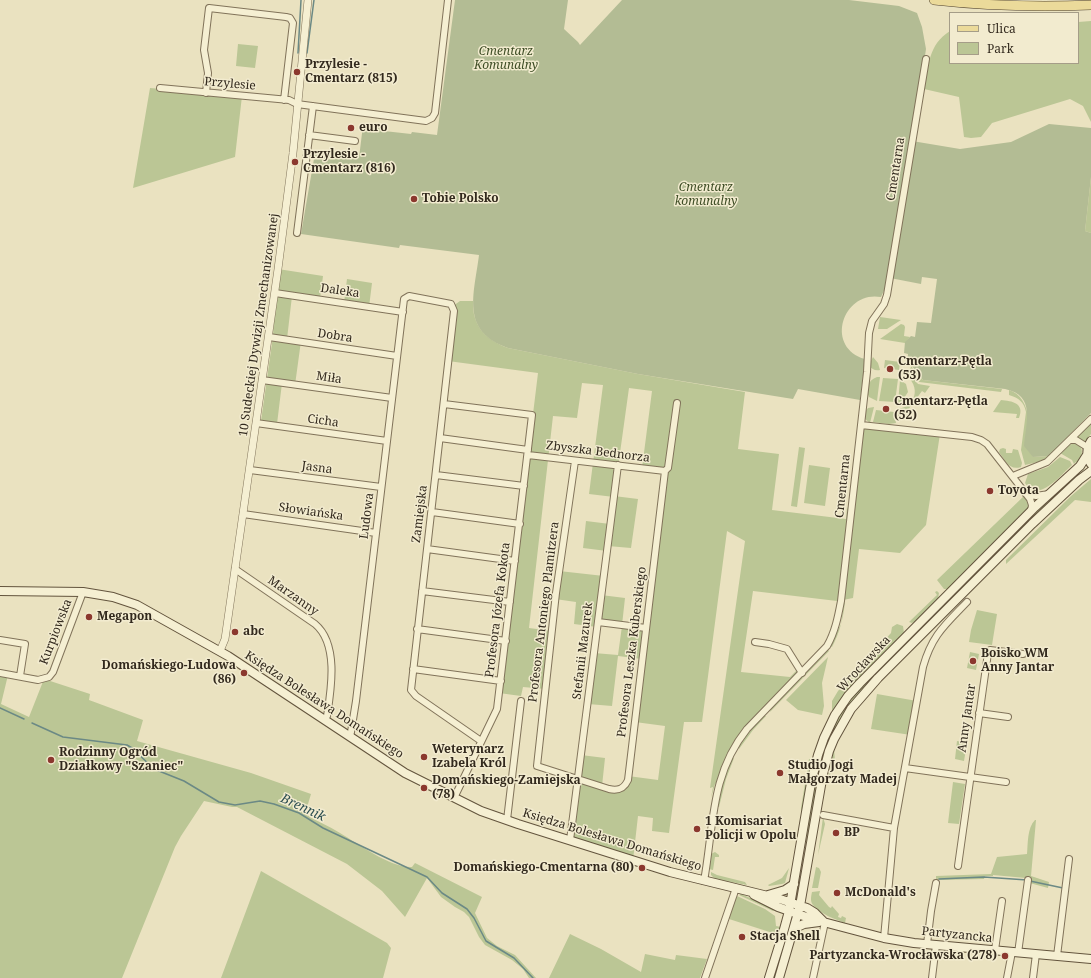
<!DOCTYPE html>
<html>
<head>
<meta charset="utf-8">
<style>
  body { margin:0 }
  #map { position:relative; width:1091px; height:978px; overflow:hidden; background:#eae2c0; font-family:"Noto Serif",serif }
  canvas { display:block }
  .legend { position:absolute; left:949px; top:12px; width:130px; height:52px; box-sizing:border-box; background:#f2ebcf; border:1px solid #a59d88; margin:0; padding:5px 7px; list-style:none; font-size:12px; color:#32291d }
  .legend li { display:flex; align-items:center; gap:8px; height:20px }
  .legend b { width:20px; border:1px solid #a59d88 }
</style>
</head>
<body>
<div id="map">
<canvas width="1091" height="978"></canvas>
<ul class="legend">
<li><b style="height:5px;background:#ebda9a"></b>Ulica</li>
<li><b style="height:11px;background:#bbc695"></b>Park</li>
</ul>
</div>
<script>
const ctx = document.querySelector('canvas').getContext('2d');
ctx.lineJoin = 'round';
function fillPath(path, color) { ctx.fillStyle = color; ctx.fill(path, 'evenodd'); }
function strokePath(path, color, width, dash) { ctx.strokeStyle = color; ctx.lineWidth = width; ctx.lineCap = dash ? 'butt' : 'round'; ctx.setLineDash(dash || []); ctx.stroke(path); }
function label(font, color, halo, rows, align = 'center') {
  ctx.font = font + ' "Noto Serif",serif'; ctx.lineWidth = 3; ctx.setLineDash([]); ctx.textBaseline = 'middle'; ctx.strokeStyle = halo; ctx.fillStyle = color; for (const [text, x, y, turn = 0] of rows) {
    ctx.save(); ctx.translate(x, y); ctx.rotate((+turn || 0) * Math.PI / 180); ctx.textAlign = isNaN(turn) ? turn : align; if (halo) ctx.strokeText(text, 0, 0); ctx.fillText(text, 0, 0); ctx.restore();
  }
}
fillPath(new Path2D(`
  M1091 21V122L1083 106 1070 99 992 123 981 137 971 138 964 137 959 97 924 89C929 65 928 45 950 31V63H1078V22Z
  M238 44 258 46 255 68 236 66Z
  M150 88 242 96 235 157 133 188Z
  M1091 177V233L1085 231Z
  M278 269 323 276 320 299 292 296 287 339 301 341 295 385 282 383 277 424 261 421 273 336 275 293Z
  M347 279 372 283 369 307 344 303Z
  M460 301H473C472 326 486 340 508 348L638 374 745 392 738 449 779 454 772 510 846 519 847 507 848 509 861 425 940 434 926 525 900 553 859 549 853 598 838 601 835 618 837 601 753 591 741 672 790 677 797 670 798 673 747 729 720 780 715 784 711 798 713 787 710 788 745 541 727 531 702 722H684L669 833 652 831 653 818 638 816 633 860 570 840 581 755 605 758 602 786 618 790 628 776 658 780 665 726 635 722 642 659 618 656 612 706 588 704 594 653 618 655 622 626 598 622 597 627 574 624 576 602 555 599 559 571 604 576 601 595 625 598 622 625 646 628 665 472 642 468 652 391 629 388 614 496 638 499 631 548 608 546 607 551 583 548 586 521 610 524 614 497 589 494 603 385 582 383 577 418 553 416 529 628 552 631 545 689 523 687 521 696 499 693 538 373 448 361 453 306Z
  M880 317 901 320 887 329H878Z
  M901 324 904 325 905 327 904 336 910 337 905 343 880 339Z
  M873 357 878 363 880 370C875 371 871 369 869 365Z
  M885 360 900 362 899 370 884 368Z
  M911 366 923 380 1002 389 1001 392 919 382 910 371Z
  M901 373 910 374 918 384 930 386 925 393 922 391 899 422 897 409C919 407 921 381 901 373Z
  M877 377H880L877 401 869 397C865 389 868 380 877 377Z
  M883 378 898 379 895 402 879 401Z
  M900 380 906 384 908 392 902 401 898 403Z
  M1009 390C1033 397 1030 437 1033 457L1049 456 1042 461 1025 465 1021 450 1026 412C1024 402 1019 398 1009 395Z
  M1001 400C1012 401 1025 403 1019 418H1016L1017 414 993 412Z
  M874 407 870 423 865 419V412L868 408Z
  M876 410 894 412 896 423 889 424 873 422Z
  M1091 423V434L1084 442 1077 438 1076 437Z
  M1072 444H1078C1085 450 1081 457 1078 464L1076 462 1074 464 1072 460 1060 453 1068 445Z
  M799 447 805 448 797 507 791 506Z
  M1003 448 1006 449V453H1012L1013 449 1018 450 1022 463 1021 467C1009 471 1005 460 999 452L1000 449Z
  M1060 457 1070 461 1072 465C1061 475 1038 504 1025 483L1028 474 1048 467Z
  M809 465 830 468 825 506 804 503Z
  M1078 473 1080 475 871 681 826 749 819 775 805 857C812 789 816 737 864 683L1042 506Z
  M1091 479V502L1075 500 1006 564V560L1071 496Z
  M1024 496 1030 504 1029 509 948 589H944L937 580Z
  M937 591 939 593 938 599 916 621 912 623 909 622 937 595 935 592Z
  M845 602C843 619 840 632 832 647L830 646 841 624 844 603Z
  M977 610 997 614 992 645 969 642 971 630Z
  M897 624 903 626 904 633C879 658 851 683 832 714V701L838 691 891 633 892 627Z
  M828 650 829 651 770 712 771 709Z
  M970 652 979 654 976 670 967 668Z
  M828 657 822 683 824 706 822 715 798 710 786 700Z
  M0 673 8 675 1 704 29 717 44 679 90 694 89 700 143 720 137 741 251 773 311 794 305 814C316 821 329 826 340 833 359 844 390 868 412 867L415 863 482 897 475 913 487 938 497 946 515 955 536 978H529L523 969 512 960 485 945 479 937 469 917 464 912 455 907 441 897 427 878 405 917 382 891 347 864 237 807H232L204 801 181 836 175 847 122 978H0Z
  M877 694 917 701 911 735 871 729Z
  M763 716H766L753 730 739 749C739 740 757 723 763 716Z
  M957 741 967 743 964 761 955 759Z
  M834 749 835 761 826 786Z
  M734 758 726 779 719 807H718L722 784 732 759Z
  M809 759H812L802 817 801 808Z
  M953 782 965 784 959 824 948 823Z
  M823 817 825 824 818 855Z
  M1035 820H1036L1031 876 1049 882 1048 888 1026 882V878L993 875V876H985L984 879 936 880V876L991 874 997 857 1027 854C1028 844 1027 828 1035 820Z
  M715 852 719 855V857H715L713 870 709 869 711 854Z
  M816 867 819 868 821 872 818 888H812Z
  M789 868 785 883 782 884 769 886 768 885 782 878Z
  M261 871 387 943 391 948 383 978H221Z
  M711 872 717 875 745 882 747 885 715 879 711 875Z
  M820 891 819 895 829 907 831 908 832 906 839 914 838 917 841 918 842 916 846 918 845 923C835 919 820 914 813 905 810 901 811 897 812 892Z
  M741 894 775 909 773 911 739 895Z
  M737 896 765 909 775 916 776 926 781 927 779 935 729 919 734 901Z
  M570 934 601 949 641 972 645 954 675 960 676 955 707 959 700 978H549Z`), '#bbc695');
fillPath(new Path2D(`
  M455 0H568L564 29 578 42 580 45 622 0H849L899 6 917 13 922 27 926 49 912 141 960 149 1011 142 1049 124 1091 128V177L1085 231 1091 233V413L1049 456 1033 457 1024 446C1026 423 1036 395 1005 389L923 380 912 366H907L908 354 904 353 905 342 911 336 915 337 917 322 931 323 937 279 922 277 921 284 890 278 881 297C843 290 824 347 865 359L860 400 798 389 793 399 638 374 508 348C460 331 474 295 479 255L400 245 399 248 301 234 315 153 359 158 363 125 384 128V131L411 134 412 132 437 135Z`), '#b3bc94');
strokePath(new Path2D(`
  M298 53 301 0
  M307 53 314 0
  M0 708 24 719
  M32 723 63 737 127 745 132 748 154 769 184 781 219 802 235 805 260 801 274 804 299 813 323 828 427 877 442 893 467 909 474 918 486 941 514 958 533 978
  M939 879 984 877 1027 880
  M1030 881 1063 888`), '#6b8985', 1.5);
const minor = new Path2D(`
  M160 88 289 100 297 104 426 121 432 118 435 113 448 0
  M206 93 208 73 204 50 209 8 286 17 290 18 293 23 284 100
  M309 135 355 141
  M297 233 313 106
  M275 293 403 312
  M269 337 397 356
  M262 380 392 398
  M444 404 532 415 497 709 454 798
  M256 423 387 441
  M861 425 972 437 981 440 987 444 1030 499 1032 505 1031 511
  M440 438 528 450
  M1070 440H1076L1087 447
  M528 455 665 471
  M575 461 556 593 537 766 609 789C618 791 624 789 628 780L665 471 668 468 677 403
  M250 470 381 487
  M436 475 524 486
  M1013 476 1047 462 1091 419
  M1026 494 1036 496 1049 494
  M432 512 520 524
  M243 514 376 533
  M427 549 515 561
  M235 569 315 624C339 644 331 690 327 716L325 720
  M422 591 510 602
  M598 622 646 628
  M417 629 506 641
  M0 640 25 644 20 676
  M755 642 769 644 787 649 802 673
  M413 669 501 681
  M0 673 38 680 49 677 53 672 83 592
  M979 713 1008 717
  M350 736 351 732 356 701 404 299 409 296 451 304 454 311 411 690 416 696 481 741
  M905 768 1006 782
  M823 815 894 828
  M507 820 521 701
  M570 840 618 465
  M958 866 988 653 990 650 1023 654
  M704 881C714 826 710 775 747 729L827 646C835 632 838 617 841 601L867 372 869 333 872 321 884 304 887 295 926 59
  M884 938 894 828 923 667C932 635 945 625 967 602
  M927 944 931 911 936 883
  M995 950 1002 901
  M1018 953 1028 880
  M1057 956 1069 859
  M705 978 736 888
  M813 978 825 922
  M932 978 936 945
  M1007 978 1012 952
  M1033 978 1036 954`);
const tertiary = new Path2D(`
  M220 651 225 639 278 269 293 153 308 0`);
const secondary = new Path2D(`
  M1091 441C1086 449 1086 456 1091 464
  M0 591 83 592 113 597 137 605 228 656 405 773 481 811 518 824 670 872 780 899 807 908 815 913 823 921
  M754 895 778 907 812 919 884 938 914 943 1091 959
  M768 895 785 890 794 884
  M795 928 804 924 819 922
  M769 978 783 933 789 911 811 783 818 755 824 738 835 715 848 696 860 683 1035 507 1080 466 1087 455
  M779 978 800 906 823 774 829 751 834 739 851 709 878 678 1032 524 1079 480 1091 471`);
const primary = new Path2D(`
  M934 0C987 6 1038 7 1091 5`);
strokePath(minor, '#81735a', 8);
strokePath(tertiary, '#81735a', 8);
strokePath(secondary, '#63543d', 10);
strokePath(primary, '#4f412e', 10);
strokePath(minor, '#f5efd2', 6);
strokePath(tertiary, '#f5efd2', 7);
strokePath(secondary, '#f5efd2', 8);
strokePath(primary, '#ebda9a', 9);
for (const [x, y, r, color] of [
  [297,72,4,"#8b382e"],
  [351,128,4,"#8b382e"],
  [295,162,4,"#8b382e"],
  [414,199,4,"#8b382e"],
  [890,369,4,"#8b382e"],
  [886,409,4,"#8b382e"],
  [990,491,4,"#8b382e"],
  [89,617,4,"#8b382e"],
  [235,632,4,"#8b382e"],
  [973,661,4,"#8b382e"],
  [244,673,4,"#8b382e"],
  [424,757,4,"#8b382e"],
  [51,760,4,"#8b382e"],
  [780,773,4,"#8b382e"],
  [424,788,4,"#8b382e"],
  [697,829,4,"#8b382e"],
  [836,833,4,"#8b382e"],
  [642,868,4,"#8b382e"],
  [837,893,4,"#8b382e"],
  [742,937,4,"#8b382e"],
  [1005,956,4,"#8b382e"]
]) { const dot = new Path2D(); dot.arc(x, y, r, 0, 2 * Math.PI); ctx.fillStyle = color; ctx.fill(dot); strokePath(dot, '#f2ebcf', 1.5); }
label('italic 12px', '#3e4d25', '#f2ebcf', [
  ["Cmentarz",506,52],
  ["Komunalny",506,66],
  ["Cmentarz",706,188],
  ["komunalny",706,202]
]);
label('bold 12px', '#32291d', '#f2ebcf', [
  ["Przylesie -",305,65],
  ["Cmentarz (815)",305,79],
  ["euro",359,128],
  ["Przylesie -",303,155],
  ["Cmentarz (816)",303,169],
  ["Tobie Polsko",422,199],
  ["Cmentarz-Pętla",898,362],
  ["(53)",898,376],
  ["Cmentarz-Pętla",894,402],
  ["(52)",894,416],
  ["Toyota",998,491],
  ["Megapon",97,617],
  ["abc",243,632],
  ["Boisko WM",981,654],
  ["Anny Jantar",981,668],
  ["Domańskiego-Ludowa",236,666,"right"],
  ["(86)",236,680,"right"],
  ["Weterynarz",432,750],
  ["Izabela Król",432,764],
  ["Rodzinny Ogród",59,753],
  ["Działkowy \"Szaniec\"",59,767],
  ["Studio Jogi",788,766],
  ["Małgorzaty Madej",788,780],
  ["Domańskiego-Zamiejska",432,781],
  ["(78)",432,795],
  ["1 Komisariat",705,822],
  ["Policji w Opolu",705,836],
  ["BP",844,833],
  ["Domańskiego-Cmentarna (80)",634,868,"right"],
  ["McDonald's",845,893],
  ["Stacja Shell",750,937],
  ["Partyzancka-Wrocławska (278)",997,956,"right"]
], 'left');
label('12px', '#32291d', '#f2ebcf', [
  ["Przylesie",230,84,5],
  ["Cmentarna",896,169,-81],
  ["Daleka",340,291,8],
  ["10 Sudeckiej Dywizji Zmechanizowanej",259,325,-82],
  ["Dobra",335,336,9],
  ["Miła",329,378,8],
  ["Cicha",323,421,8],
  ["Zbyszka Bednorza",598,452,7],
  ["Jasna",317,468,8],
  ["Cmentarna",843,486,-84],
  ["Słowiańska",311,512,8],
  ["Zamiejska",420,514,-83],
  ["Ludowa",367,516,-83],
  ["Marzanny",293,596,35],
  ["Profesora Józefa Kokota",498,610,-83],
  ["Profesora Antoniego Plamitzera",544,612,-83],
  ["Kurpiowska",56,632,-69],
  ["Stefanii Mazurek",583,651,-83],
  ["Profesora Leszka Kuberskiego",632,652,-83],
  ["Wrocławska",864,664,-47],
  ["Księdza Bolesława Domańskiego",324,705,33],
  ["Anny Jantar",967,718,-82],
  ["Księdza Bolesława Domańskiego",612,840,17],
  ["Partyzancka",957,935,6]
]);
label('italic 13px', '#2d4f51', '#f2ebcf', [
  ["Brennik",303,808,25]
]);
</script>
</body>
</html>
